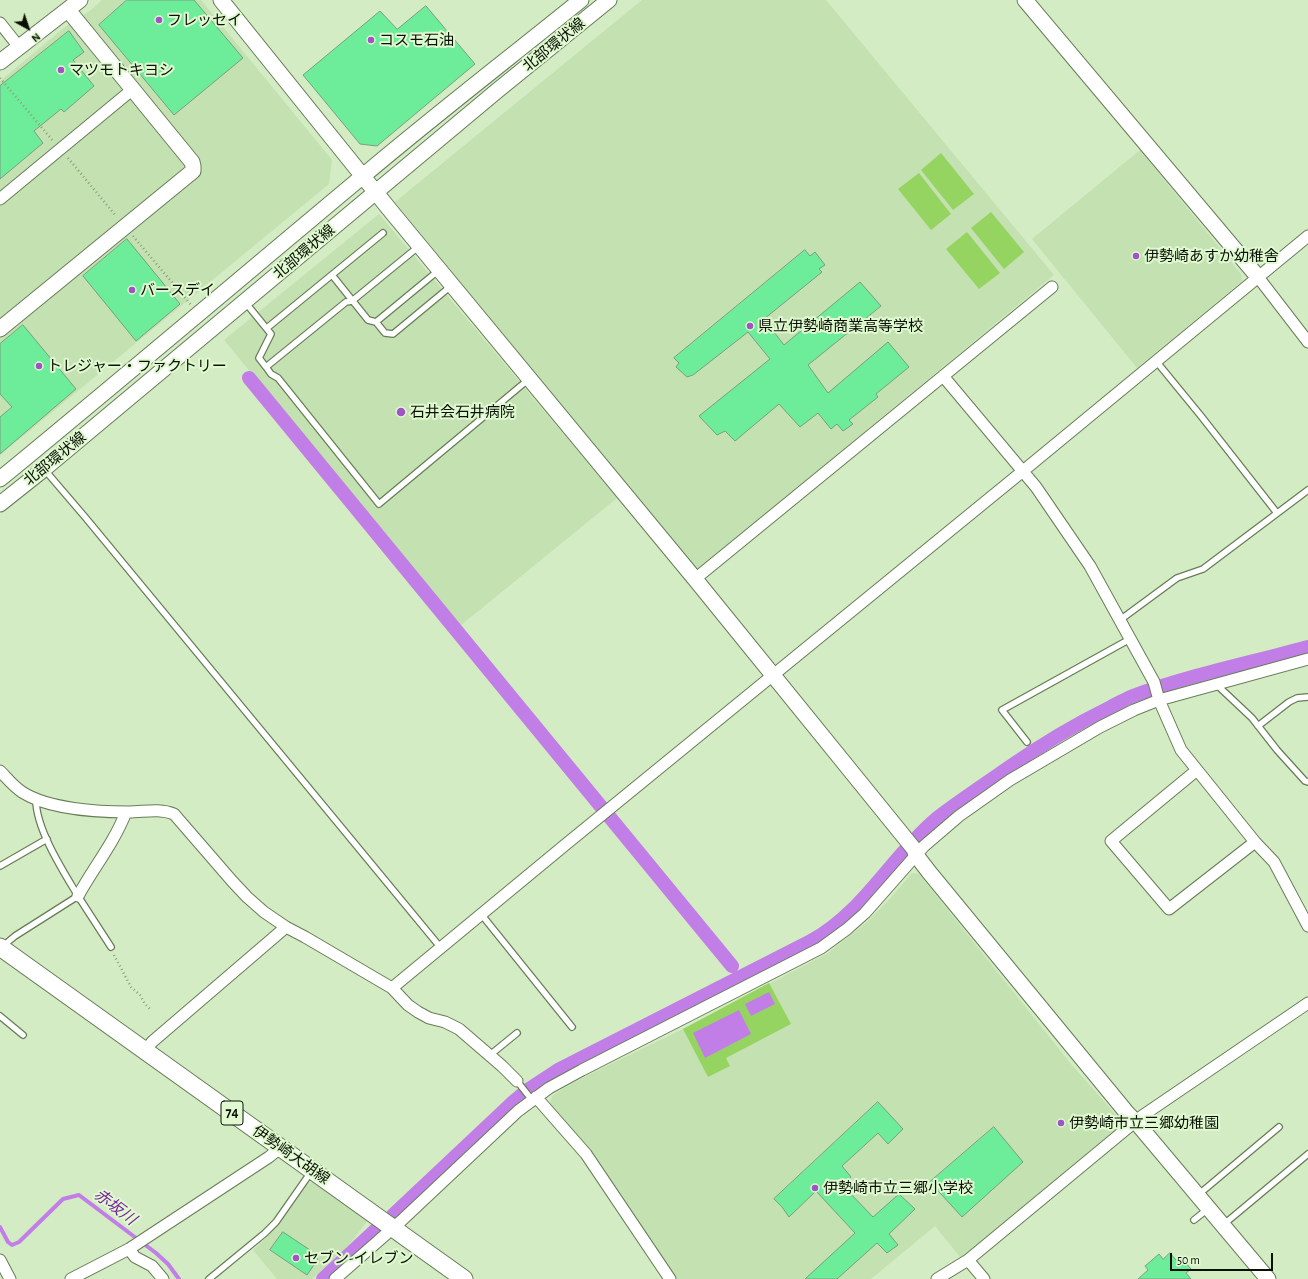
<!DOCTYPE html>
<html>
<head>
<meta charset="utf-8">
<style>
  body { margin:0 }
  #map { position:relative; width:1308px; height:1279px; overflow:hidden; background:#d3ecc3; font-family:"Alegreya Sans",sans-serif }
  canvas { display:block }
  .north { position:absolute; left:8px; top:8px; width:40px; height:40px; -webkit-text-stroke:3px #e0f9d0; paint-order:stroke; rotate:140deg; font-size:11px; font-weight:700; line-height:16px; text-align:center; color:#091104 }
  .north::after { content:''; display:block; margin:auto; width:14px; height:18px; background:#091104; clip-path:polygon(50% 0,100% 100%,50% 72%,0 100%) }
  .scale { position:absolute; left:1170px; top:1253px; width:103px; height:18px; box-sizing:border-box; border:2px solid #091104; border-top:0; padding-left:5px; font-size:12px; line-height:14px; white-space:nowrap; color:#091104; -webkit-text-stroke:3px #e0f9d0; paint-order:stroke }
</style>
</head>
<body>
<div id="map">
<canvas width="1308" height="1279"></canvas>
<div class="north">N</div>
<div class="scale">50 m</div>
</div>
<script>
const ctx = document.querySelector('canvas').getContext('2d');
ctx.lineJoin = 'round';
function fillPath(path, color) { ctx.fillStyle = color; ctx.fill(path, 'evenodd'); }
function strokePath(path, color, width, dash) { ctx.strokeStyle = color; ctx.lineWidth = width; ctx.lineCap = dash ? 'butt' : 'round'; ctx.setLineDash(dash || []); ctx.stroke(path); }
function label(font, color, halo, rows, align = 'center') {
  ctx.font = font + ' "Alegreya Sans","Noto Sans JP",sans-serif'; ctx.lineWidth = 4; ctx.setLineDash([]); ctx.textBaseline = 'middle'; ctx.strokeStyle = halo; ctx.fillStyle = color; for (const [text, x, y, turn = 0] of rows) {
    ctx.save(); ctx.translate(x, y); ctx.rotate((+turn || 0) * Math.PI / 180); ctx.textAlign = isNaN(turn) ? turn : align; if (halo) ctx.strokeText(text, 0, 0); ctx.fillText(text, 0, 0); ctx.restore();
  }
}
fillPath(new Path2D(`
  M102 0H201L332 160 329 184 0 455V81L65 27 91 10Z
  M642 0H826L1054 275 697 570 395 202Z
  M1140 150 1241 274 1242 281 1137 368 1032 239Z
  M379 214 617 498 460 626 224 340Z
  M912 873 919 874 1071 1064 1123 1123 961 1258 935 1226 871 1279H676L593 1156 550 1104 552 1096 564 1088 590 1074 683 1029 828 953 867 922 888 901Z
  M313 1182 368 1220 349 1245 312 1279H277L253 1250 269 1235 306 1184Z`), '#c4e1b1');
fillPath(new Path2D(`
  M941 153 974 194 953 210 921 170Z
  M919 173 951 214 931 230 898 189Z
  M991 212 1024 252 1004 269 971 228Z
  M967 232 1000 273 979 289 946 249Z
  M769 983 791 1024 726 1058 730 1066 708 1077 683 1029Z`), '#96d462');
fillPath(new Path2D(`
  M769 992 775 1004 751 1016 745 1004Z
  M739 1010 751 1034 705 1058 693 1033Z`), '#c27ee7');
strokePath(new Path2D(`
  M0 1227 8 1242 12 1245 19 1242 63 1199 79 1195 156 1253 168 1264 179 1279`), '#c27ee7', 4);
strokePath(new Path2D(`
  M249 378 732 966
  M393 1215 512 1103 529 1089 558 1070 811 941C864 912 891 857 936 819 959 801 984 785 1008 768 1041 745 1072 726 1109 708 1117 704 1125 699 1133 696 1190 675 1250 663 1308 647
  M323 1279 380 1226`), '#c27ee7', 14);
const building = new Path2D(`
  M127 0H194L243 58 174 115 99 25Z
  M426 6 475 64 377 146 360 144 303 75 380 11 397 29Z
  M69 31 84 52 73 60 94 86 64 112 61 109 34 131 43 143 0 179V86Z
  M127 239 180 304 136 341 83 276Z
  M805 250 810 256 815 252 825 265 819 269 822 272 764 319 784 345 860 282 881 306 808 365 828 393 888 342 909 367 876 394 878 397 849 420 853 424 843 431 837 424 831 429 818 413 800 427 779 404 735 441 725 431 717 435 699 416 770 359 748 332 693 375 687 377 676 367 679 363 674 358Z
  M23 325 76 389 0 454V417L12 407 0 394V344Z
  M878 1102 903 1129 888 1144 878 1133 842 1166 851 1177 843 1186 873 1217 899 1194 915 1209 889 1234 898 1245 887 1253 877 1243 837 1279H805L855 1233 816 1191 789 1217 782 1207 774 1199Z
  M994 1127 1023 1162 962 1217 930 1182Z
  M283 1232 310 1250 309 1253 318 1259 307 1275 270 1250Z
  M1170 1253 1176 1260 1181 1257 1191 1269 1186 1273 1191 1279H1138L1148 1270 1145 1266 1159 1254 1163 1259Z`);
fillPath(building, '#6ded99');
strokePath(building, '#789f82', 1);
const lane = new Path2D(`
  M418 247 352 301 346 302 266 367 271 374 278 378 379 504 529 379
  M439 270 376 322 385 333 393 334 451 286
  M332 275 368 320 376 322
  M245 302 271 334 259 358 266 367
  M267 328 383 233
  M1156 361 1201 416 1277 513
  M44 469 85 517 441 948
  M1120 620 1177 578 1203 569 1308 490
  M1217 685 1252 718 1277 750 1305 781 1308 782
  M1258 726 1289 702 1297 698 1308 697
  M1027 742 1002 710 1130 639
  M0 866 47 839
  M78 896 111 947
  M481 914 572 1027
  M3 946 15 936 78 896C63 871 36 829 36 800
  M0 1016 23 1035
  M490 1055 517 1033
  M517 1081 532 1100
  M1198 1195 1279 1127
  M1194 1220 1209 1208
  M1223 1225 1308 1154
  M209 1279 265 1233 276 1222 311 1172`);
const street = new Path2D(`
  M0 23 19 47
  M0 199 133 89
  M1258 277 1308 342
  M943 376 1036 487 1090 566 1154 682 1159 700 1181 750 1255 842 1274 862 1308 926
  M695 579 1052 287
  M1197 770 1111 841 1169 909 1255 842
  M0 771C7 778 13 786 22 792 48 809 98 812 129 812 144 812 159 808 174 814L232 881 247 897 264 912 286 927 305 937 392 988 408 1005 418 1012 429 1018 445 1022 459 1029 502 1066 517 1081
  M78 896C94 867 114 843 126 812
  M392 988 565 845 1023 471 1308 236
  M146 1050 152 1042 286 927
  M536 1097 586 1154 670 1279
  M129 1249 135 1257 152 1266 163 1279
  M0 1260 10 1279
  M968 1260 984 1279
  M71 1279 129 1249 269 1157 280 1148
  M335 1279 401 1221 518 1111 549 1088 582 1070 821 948 847 929 865 913 924 846 959 816 1010 780 1100 727 1134 710 1159 700 1308 659
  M937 1279 968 1260 1142 1116 1308 1003`);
const secondary = new Path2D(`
  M221 0 390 210 695 579 914 849 916 855 929 872 1127 1113 1136 1122 1268 1279
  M1025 0 1258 277
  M0 62 80 0
  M0 329 193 171V166L192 162 68 10
  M0 479C122 379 242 277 363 176 434 116 508 59 581 0
  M0 504 44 469 498 90 609 0`);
const primary = new Path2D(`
  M0 947 464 1279`);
strokePath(lane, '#677d58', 8);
strokePath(street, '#677d58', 13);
strokePath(secondary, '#677d58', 17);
strokePath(primary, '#677d58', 19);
strokePath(new Path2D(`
  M0 78 53 141
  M68 158 116 216
  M133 236 191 305
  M114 955 131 987 140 995 145 1004 150 1009`), '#8b9e7f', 2.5, [1, 3]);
strokePath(lane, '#fff', 5.5);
strokePath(street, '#fff', 11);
strokePath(secondary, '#fff', 15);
strokePath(primary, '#fff', 17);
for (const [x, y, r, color] of [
  [159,20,4,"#9f53c5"],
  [371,40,4,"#9f53c5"],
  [61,70,4,"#9f53c5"],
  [1136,256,4,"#9f53c5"],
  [132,290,4,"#9f53c5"],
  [750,326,4,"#9f53c5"],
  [39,366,4,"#9f53c5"],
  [401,412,5,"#9f53c5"],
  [1061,1123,4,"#9f53c5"],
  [815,1188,4,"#9f53c5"],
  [296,1258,4,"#9f53c5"]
]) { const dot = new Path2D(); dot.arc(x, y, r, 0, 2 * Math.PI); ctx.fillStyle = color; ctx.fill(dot); strokePath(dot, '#e0f9d0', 1.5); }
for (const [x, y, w] of [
  [232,1113,22]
]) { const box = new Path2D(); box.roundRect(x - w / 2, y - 12, w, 24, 3); ctx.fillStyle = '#e0f9d0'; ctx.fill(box); strokePath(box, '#091104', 1); }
label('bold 14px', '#091104', null, [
  ["74",232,1113]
]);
label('15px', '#091104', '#e0f9d0', [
  ["フレッセイ",167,20],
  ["コスモ石油",379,40],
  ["マツモトキヨシ",69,70],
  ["伊勢崎あすか幼稚舎",1144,256],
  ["バースデイ",140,290],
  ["県立伊勢崎商業高等学校",758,326],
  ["トレジャー・ファクトリー",47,366],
  ["石井会石井病院",410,412],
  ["伊勢崎市立三郷幼稚園",1069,1123],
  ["伊勢崎市立三郷小学校",823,1188],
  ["セブン-イレブン",304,1258]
], 'left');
label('15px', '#091104', '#e0f9d0', [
  ["北部環状線",554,45,-39],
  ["北部環状線",304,252,-40],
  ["北部環状線",55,459,-39],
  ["伊勢崎大胡線",291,1155,35]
]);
label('italic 16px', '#7a23a0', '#e0f9d0', [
  ["赤坂川",115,1207,37]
]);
</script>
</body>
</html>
